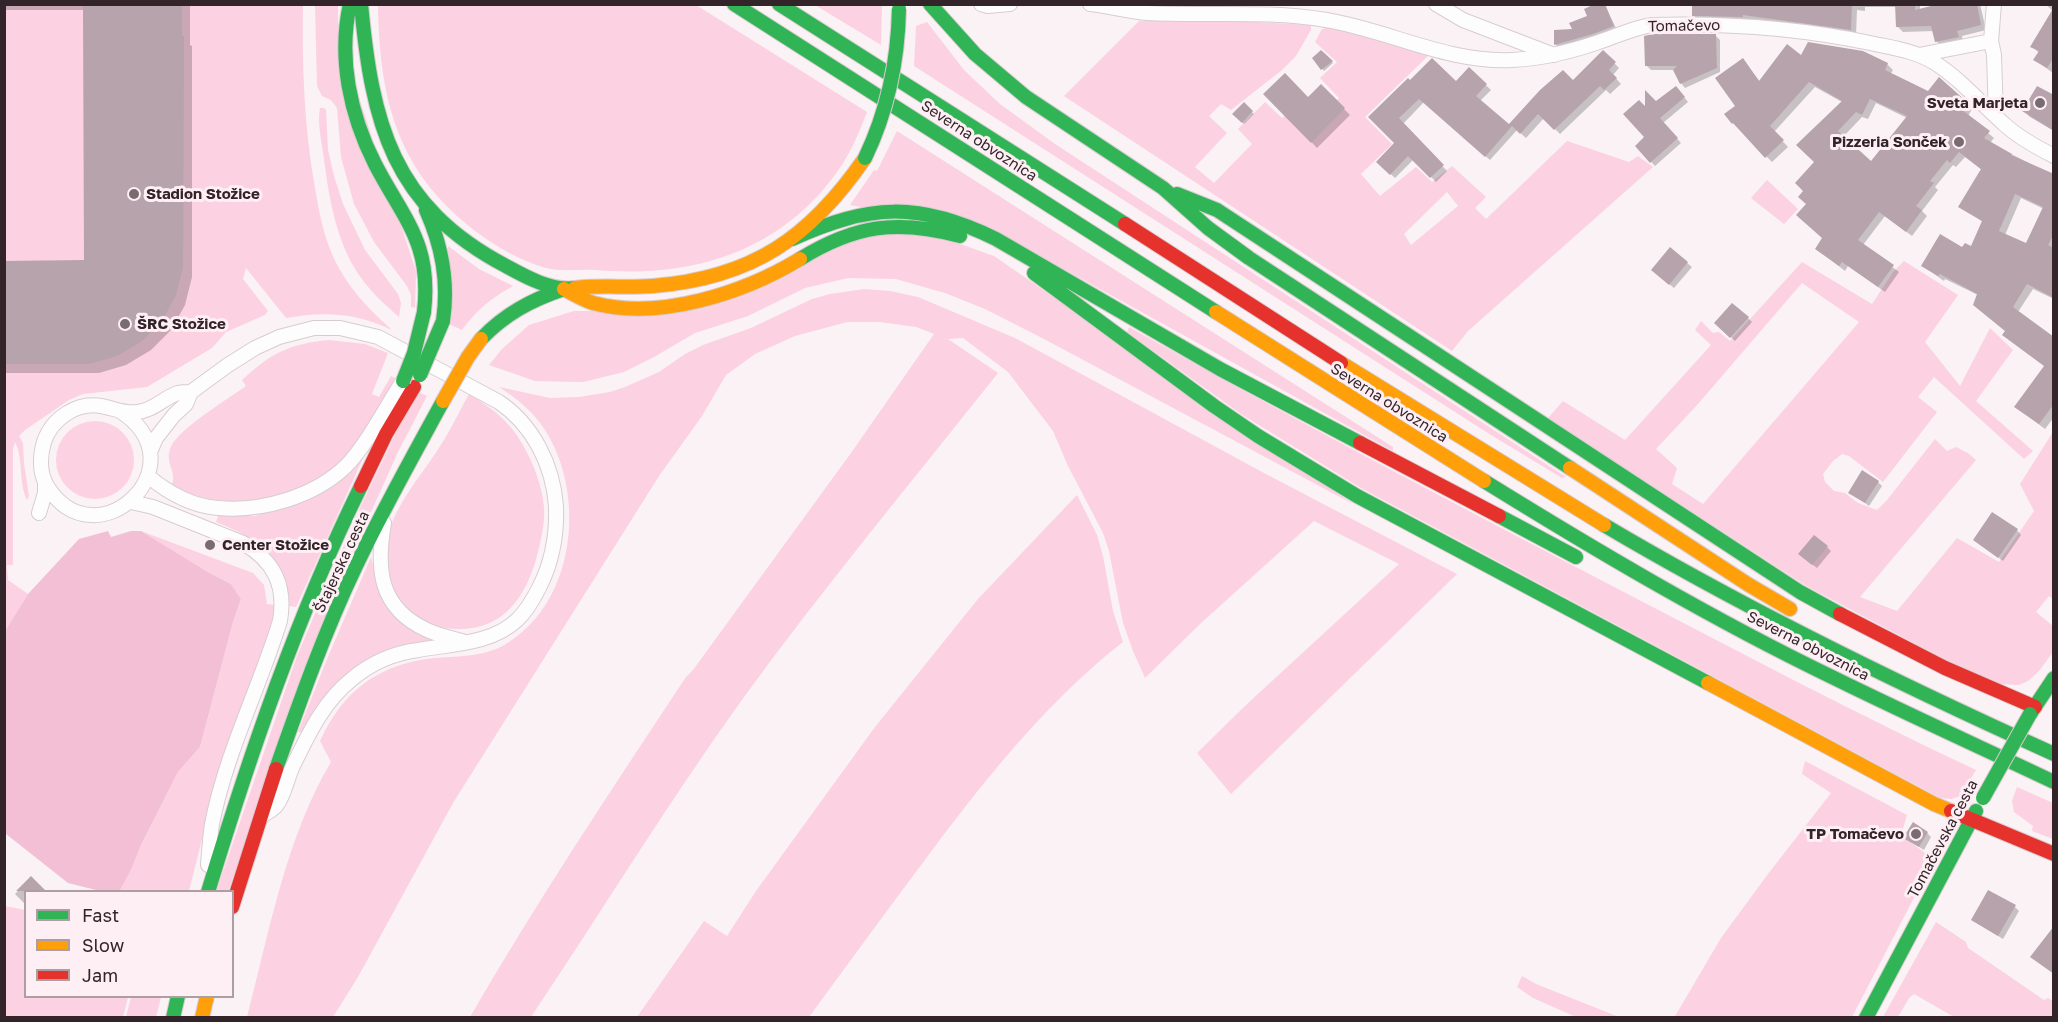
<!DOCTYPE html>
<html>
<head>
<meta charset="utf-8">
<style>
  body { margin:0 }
  #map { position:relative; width:2058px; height:1022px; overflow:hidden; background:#faf2f5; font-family:"Golos Text",sans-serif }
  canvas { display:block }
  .frame { position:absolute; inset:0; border:6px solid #322429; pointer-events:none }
  .legend { position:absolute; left:24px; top:890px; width:210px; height:108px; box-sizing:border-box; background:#feeff4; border:2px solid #ac9ea3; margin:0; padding:8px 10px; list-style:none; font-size:18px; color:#322429 }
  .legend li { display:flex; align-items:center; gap:12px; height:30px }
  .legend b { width:30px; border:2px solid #ac9ea3 }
</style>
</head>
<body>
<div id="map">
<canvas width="2058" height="1022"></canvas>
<div class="frame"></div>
<ul class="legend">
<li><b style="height:8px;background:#30b455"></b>Fast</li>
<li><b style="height:8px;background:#ff9f0a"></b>Slow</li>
<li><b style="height:8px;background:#e5322d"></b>Jam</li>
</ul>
</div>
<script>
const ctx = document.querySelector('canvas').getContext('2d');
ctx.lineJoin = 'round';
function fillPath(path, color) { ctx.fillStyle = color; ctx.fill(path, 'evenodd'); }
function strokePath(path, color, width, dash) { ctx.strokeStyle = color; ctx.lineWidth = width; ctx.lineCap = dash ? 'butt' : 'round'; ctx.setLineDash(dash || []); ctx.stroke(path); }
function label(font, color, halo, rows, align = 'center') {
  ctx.font = font + ' "Golos Text",sans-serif'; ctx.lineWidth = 6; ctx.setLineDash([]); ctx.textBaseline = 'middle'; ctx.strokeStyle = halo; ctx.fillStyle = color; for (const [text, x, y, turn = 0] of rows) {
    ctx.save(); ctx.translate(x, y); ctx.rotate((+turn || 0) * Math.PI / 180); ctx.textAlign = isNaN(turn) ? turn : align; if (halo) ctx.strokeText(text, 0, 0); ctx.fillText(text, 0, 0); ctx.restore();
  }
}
fillPath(new Path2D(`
  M5 5H303C302 66 304 127 315 188 320 219 326 248 343 275 356 296 373 313 392 330 358 313 323 311 286 318L246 268 243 279 268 311 265 315 226 332 212 348 147 387 83 394 69 400 25 430 19 436 23 443 24 464 29 496 27 500C18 482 24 460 15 442L13 449V565H7L8 580 28 594 5 631Z
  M315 5H338V34L416 271 415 308 411 307V295L407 286 374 242 354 204 341 157 337 108 331 100 322 96 317 86Z
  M378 5H696L867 112C859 133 849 157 834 176 776 254 689 278 596 270 581 269 560 272 546 268 499 255 447 214 420 174 386 123 379 65 378 5Z
  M815 5H882L881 45Z
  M1139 21H1238L1311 25V30L1296 56 1282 70 1231 110 1221 104 1209 116 1227 133 1195 167 1214 183 1252 144 1238 129 1265 102 1282 118 1299 103 1317 120 1339 98 1320 78 1337 62 1315 42 1322 29C1343 23 1405 48 1429 55L1365 117 1392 144 1361 174 1380 196 1416 167 1432 182 1452 166 1486 197 1475 208 1486 219 1567 141 1629 162 1638 156 1653 167 1468 331 1452 351 1064 96ZM1447 192 1458 206 1411 245 1404 234Z
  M927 22 964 70 1000 104 1055 144 1566 477 1562 478 1491 435 914 66 916 26Z
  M320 108H324L326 110 328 150 334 176 343 204 365 250 398 294 401 303 399 317C389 308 378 299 369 288 338 252 330 205 324 159 322 143 317 124 320 108Z
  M897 131 1393 447V451L1004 236 850 205 874 170 877 171Z
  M1767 180 1798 209 1784 224 1751 198Z
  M906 232 949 240 994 256 1353 504 1044 339 985 309 945 293 896 279 848 278 805 288 748 316 695 333 654 357 624 372 583 382 535 381 489 365 502 349 529 325 574 311H652L866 235Z
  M448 246 479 269 513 286C490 299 478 309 462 330L449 324Z
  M1904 261 1958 295 1925 342 1960 386 1990 328 2013 350 1976 401 2033 451 2024 459 1934 377 1918 397 1937 412 1883 482 1849 456 1842 454 1833 461 1823 474 1825 482 1834 491 1845 493 1858 503 1877 510 1887 500 1935 439 1947 451 1956 447 1968 453 1976 460 1860 597 1897 611 1957 538 1999 562 2034 511 2020 484 2053 432V599L2049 596 2036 612 2053 626V652L2039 671 2028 681 2019 685 2000 684 1950 662 1808 587 1548 418 1563 401 1625 440 1711 345 1695 330 1701 321 1713 333 1719 332 1730 341 1802 262 1872 304 1893 272ZM1802 283 1859 322 1703 504 1672 484 1677 468 1656 449 1698 404Z
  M864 289 890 291 918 297 1015 338 1264 473 1457 574 1231 794 1197 753 1246 705 1399 564 1314 521 1200 624 1145 678 1133 651 1123 623 1109 551 1103 533 1068 466 1053 431 1008 372 963 338 948 339 998 373C913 480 825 586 744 697 669 801 602 911 531 1017H470C537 901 612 789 686 677L693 670 851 453 934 334 916 327 880 322H847L795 336 755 354 726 375 702 416 659 476 453 803 358 977 333 1017H247C269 933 286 837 331 762L320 741C343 691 378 664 435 658 460 656 487 657 509 642 576 599 586 494 545 430 533 411 517 399 499 387L550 398 579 397 610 392 625 387 659 372 685 354 703 345 751 328 812 299 830 294Z
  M1129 327C1291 418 1455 504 1620 590 1738 651 1856 714 1976 770L1965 788 1959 793 1961 796 1951 799 1940 798 1361 488 1241 414 1127 332Z
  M329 340 365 344 388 353 372 394 379 397 391 376 395 378C379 408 363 438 339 463 329 473 317 480 305 485 261 506 215 507 171 486 172 483 174 480 173 477 173 467 166 462 170 449 176 430 228 399 246 386L242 380C271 353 289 344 329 340Z
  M416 391 427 396 398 452 337 588 228 891 216 892 297 656 360 508Z
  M469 394C492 408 511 422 524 447 534 465 542 486 544 507 545 521 542 535 539 548 529 591 507 631 456 629 437 628 421 622 407 608 390 592 382 564 387 541 392 510 418 479 435 454 448 435 458 414 469 394Z
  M56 460a39 39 0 1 1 78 0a39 39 0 1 1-78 0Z
  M364 456 296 607 289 606C285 557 259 539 216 522L219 514 255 516 300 502 326 490 344 477Z
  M1077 495 1097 535 1103 556 1113 611 1123 642C1050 699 991 772 936 845 893 902 851 960 809 1017H637L704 921 727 936 756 891 875 727 978 599Z
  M141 531 253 573 264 585 267 604 276 605V613L269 633 224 752 189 891 119 892 131 870 141 845 178 772 200 747 233 622 241 599 231 584 208 572Z
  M371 557C378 587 381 607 408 626 415 631 426 635 431 641L400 647 356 668 329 692 301 732H298L327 659Z
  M1805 761 1907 815 1901 835 1933 859 1932 863 1852 1017 1674 1018 1721 938 1768 874 1831 793 1802 774Z
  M2017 787 2053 803V839L2032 831 2033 826 2014 812 2012 801Z
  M5 906 25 910 26 996 128 997 123 1017H5Z
  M1936 922 1966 942 1968 948 2044 1000 2048 998 2053 1001V1017H1954L1914 994 1909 998 1898 1017H1883Z
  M1522 976 1536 984 1619 1017H1576L1533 998 1517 987Z
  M131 997H161L156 1017H126Z`), '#fcd1e2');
fillPath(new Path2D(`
  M108 531 111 537 131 531H141L208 572 231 584 241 599 233 622 200 747 178 772 141 845 131 870 119 892 100 891 68 883 6 834 4 824 5 631 28 594 79 539Z`), '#f3bfd5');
fillPath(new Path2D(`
  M4 4H190V45L192 46V277L185 305 171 330 151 350 126 365 99 373H4V262H86L84 10H4Z
  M1604 4 1617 30 1560 49 1556 45V31H1574Z
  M1920 4V10L1946 4H1980L1986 30 1962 36 1963 42 1942 46 1936 41 1934 31 1903 32 1897 26V7H1865V11L1857 10 1856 35 1748 19V22L1699 21 1693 15V5Z
  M2045 4H2054L2053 73 2035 60 2039 53 2032 46 2053 11Z
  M1716 36 1720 40V72L1685 88 1681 83 1675 70H1651L1647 66Z
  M1321 52 1333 63 1324 71 1314 58Z
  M1603 52 1619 68 1613 75 1621 84 1610 94 1606 90 1560 134 1544 118 1526 138 1517 130 1490 160 1424 102 1403 124 1447 171 1436 182 1414 159 1395 178 1378 162 1397 143 1370 117 1410 82 1456 83 1469 69 1491 90 1480 101 1509 126 1573 82Z
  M1862 52 1887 64 1893 70 1890 75 1928 92 1940 79 1972 109 1968 116 1994 138 1990 143 2054 176V299L2033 289 2018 312 2051 337 2054 333V417L2045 429 2022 412 2046 367 2004 335 2006 332 1978 295 1945 279 1944 281 1923 266 1963 250 1972 248 1983 222 1960 206 1982 170 1965 157 1956 167 1953 165 1935 187 1938 190 1922 211 1927 216 1912 236 1885 216 1863 245 1899 272 1885 292 1848 266 1845 271 1817 249 1824 239 1808 204 1805 191 1842 102 1815 87 1774 132 1788 147 1772 162 1733 123 1748 66 1760 82 1802 57ZM1876 103 1907 118 1871 163 1843 137 1862 117 1868 119ZM2021 198 2044 209 2027 245 2005 235Z
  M1321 86 1350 115 1317 148 1266 94 1308 99Z
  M1680 92 1688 102 1663 123 1681 143 1655 166 1637 146 1647 137 1646 110Z
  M2054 97V131L2030 117 2024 111Z
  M1244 104 1254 114 1244 124 1234 114Z
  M1670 249 1692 267 1674 288 1657 274Z
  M1748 318 1752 322 1735 341 1716 323Z
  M1878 482 1882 486 1869 506 1850 492Z
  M2017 530 2021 535 2003 561 1975 540Z
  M1827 547 1831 551 1817 568 1804 558Z
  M1927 833 1931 837 1924 850 1905 838Z
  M31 878 44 892H26V905L15 894Z
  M2015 907 2019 911 2003 939 1972 920Z`), '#0003');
fillPath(new Path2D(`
  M83 4H182V36H184L183 267 176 295 162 321 142 341 117 356 89 364H4V261L84 260Z
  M1595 4H1605L1614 26 1593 34 1554 45V30L1572 29 1569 23 1587 16 1584 9Z
  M1692 4H1852L1851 30 1743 15V17L1692 16Z
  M1895 4H1915V10L1939 4H1977L1981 25 1957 31 1959 37 1935 42 1931 26 1896 27Z
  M2054 7V57L2047 68 2033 60 2039 51 2030 47Z
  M1653 34H1716L1717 68 1680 84 1673 70 1677 66H1645L1644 36Z
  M1808 42 1863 51 1888 63 1885 70 1928 91 1939 77 1967 102 1962 110 1990 131 1984 138 2012 154 2011 155 2054 174V234L2048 245 2054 248V298L2027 284 2013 307 2054 337V404L2039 424 2014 407 2044 366 2002 335 2005 331 1973 305 1977 294 1940 274 1938 276 1921 266 1940 234 1962 247 1965 243 1971 246 1982 221 1958 207 1981 169 1959 152 1950 163 1947 160 1930 181 1934 183 1916 206 1922 210 1906 232 1879 212 1858 240 1894 265 1878 287 1842 262 1839 266 1815 249 1822 238 1796 215 1806 204 1798 197 1803 191 1795 183 1814 162 1796 145 1842 101 1809 82 1770 126 1784 140 1765 158 1733 123 1732 124 1724 114 1735 106 1715 78 1743 58 1759 81 1787 44 1801 55ZM1870 99 1907 116 1871 161 1838 131 1856 112 1862 115ZM2015 194 2043 207 2026 243 1999 231Z
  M1321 50 1333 61 1321 70 1312 58Z
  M1603 50 1616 62 1609 70 1617 78 1604 90 1600 86 1554 130 1538 114 1520 134 1512 126 1485 157 1419 99 1399 118 1444 165 1430 178 1408 156 1390 175 1376 162 1394 143 1368 117 1408 78 1410 80 1432 58 1456 81 1469 67 1487 84 1476 96 1509 124 1540 90 1563 70 1573 80Z
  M1285 73 1308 97 1321 84 1345 108 1311 143 1263 94Z
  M1676 86 1685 97 1660 118 1678 138 1650 163 1635 146 1644 137 1623 114 1639 100 1645 106V90L1656 101Z
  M2037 86 2054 95V131L2022 111Z
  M1244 102 1253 111 1242 123 1232 114Z
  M1670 247 1688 262 1669 285 1651 270Z
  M1732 303 1749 317 1730 338 1714 323Z
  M1862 470 1879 481 1865 503 1848 493Z
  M1992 512 2018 529 1998 558 1973 540Z
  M1814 535 1828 546 1812 565 1798 554Z
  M1913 822 1928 832 1919 847 1903 838Z
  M31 876 46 891H16Z
  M1988 890 2016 905 1998 936 1971 920Z
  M2054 926V974L2030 957Z`), '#b6a3ab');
const street = new Path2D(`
  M981 4 988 6 1010 4
  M1090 4C1110 6 1129 12 1148 13 1207 16 1268 10 1326 20 1388 30 1447 63 1512 60 1540 59 1569 52 1596 43 1615 37 1632 28 1652 25 1725 23 1798 28 1870 43 1893 48 1916 51 1935 63 1962 80 1981 104 2004 124 2018 137 2036 147 2054 156
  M1436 4 1463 20 1554 55
  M1994 4 1991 41 1994 55 1996 116
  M1919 55 1991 41
  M120 411C203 464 96 565 47 486 39 472 40 456 44 442 52 418 77 402 101 406 113 408 125 414 137 412 153 411 163 398 178 393 182 392 187 392 191 392
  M150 452 156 438 174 415 186 404 191 392 228 365 255 348 279 337 314 328H340L378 337 499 402C533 425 553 465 556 506 557 533 552 562 540 586 534 598 527 611 517 620 492 644 451 644 418 650 395 653 371 663 352 679 323 702 308 735 292 768 287 779 284 797 276 806 272 810 266 813 261 817
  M148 476C167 492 192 506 218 508 261 512 314 497 346 466 366 446 387 405 403 381
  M131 502 153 507 243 543C274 561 286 585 280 621 259 689 226 753 212 824 210 837 209 852 208 865
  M39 513 45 493V482
  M384 523C376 569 379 608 427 630 438 635 451 638 462 641`);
const fast = new Path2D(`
  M350 4C338 58 350 115 375 164 404 220 432 243 424 312
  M361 4C372 123 392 206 506 266 526 277 551 291 575 288
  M734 4 1216 312
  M779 4 1125 224
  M930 4 975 54 1026 97 1163 188
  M1163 188 1208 228 1249 258 1570 468
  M1177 194 1217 210 1800 592 1840 614
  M426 210C442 246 449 281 443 321
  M792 239C870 204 918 201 996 239L1220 369 1360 443
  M800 259C855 225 897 219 960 236
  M1034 273 1214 406 1258 436 1357 496 1708 683
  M481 339C505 314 531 300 564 289
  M1484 481C1597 551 1712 619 1832 677 1905 713 1980 747 2054 782
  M1499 516 1576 557
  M1604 525C1749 611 1901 685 2054 754
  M2030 714 2054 678
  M276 769C300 701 324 633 355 568 382 511 413 456 443 401
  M208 892C250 754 297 616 361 486
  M173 1018 178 996
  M1866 1018 1976 811`);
const slow = new Path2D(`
  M575 288C601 285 627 288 653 286 752 278 810 238 865 158
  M564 289C573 294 583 300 593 303 659 321 744 293 800 259
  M1216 312 1484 481
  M1341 363 1604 525
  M1570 468 1749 585 1790 609
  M1708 683 1934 804 1951 811
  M202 1018 207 996`);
const jam = new Path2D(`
  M1125 224 1341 363
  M1360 443 1499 516
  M361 486 386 434 414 387
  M1840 614 1945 668 2035 707
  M1951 811 2054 854
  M232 907 276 769`);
strokePath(street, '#d7cdd1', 16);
strokePath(fast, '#d7cdd1', 16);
strokePath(slow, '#d7cdd1', 16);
strokePath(jam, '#d7cdd1', 16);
strokePath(street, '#fefdfe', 14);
strokePath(fast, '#30b455', 14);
strokePath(slow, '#ff9f0a', 14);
strokePath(jam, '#e5322d', 14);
const fastBridge = new Path2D(`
  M865 158C888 110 898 62 899 9
  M420 375 443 321
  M403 381 414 353 424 312
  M1983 798 2030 714`);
const slowBridge = new Path2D(`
  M443 401 468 357 481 339`);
strokePath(fastBridge, '#d7cdd1', 16, []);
strokePath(slowBridge, '#d7cdd1', 16, []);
strokePath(fastBridge, '#30b455', 14);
strokePath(slowBridge, '#ff9f0a', 14);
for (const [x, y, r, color] of [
  [2040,103,6,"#786c70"],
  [1959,142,6,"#786c70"],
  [134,194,6,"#786c70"],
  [125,324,6,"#786c70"],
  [210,545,6,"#786c70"],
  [1916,834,6,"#786c70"]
]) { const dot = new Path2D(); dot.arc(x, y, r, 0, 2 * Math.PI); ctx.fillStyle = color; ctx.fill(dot); strokePath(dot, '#feeff4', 2); }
label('15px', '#322429', '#feeff4', [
  ["Tomačevo",1684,26,-1],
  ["Severna obvoznica",979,141,33],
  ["Severna obvoznica",1389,403,32],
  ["Štajerska cesta",342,562,-65],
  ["Severna obvoznica",1808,646,27],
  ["Tomačevska cesta",1943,839,-62]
]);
label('bold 15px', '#322429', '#feeff4', [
  ["Sveta Marjeta",2028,103],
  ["Pizzeria Sonček",1947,142],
  ["Stadion Stožice",146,194,"left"],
  ["ŠRC Stožice",137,324,"left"],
  ["Center Stožice",222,545,"left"],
  ["TP Tomačevo",1904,834]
], 'right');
</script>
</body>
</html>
